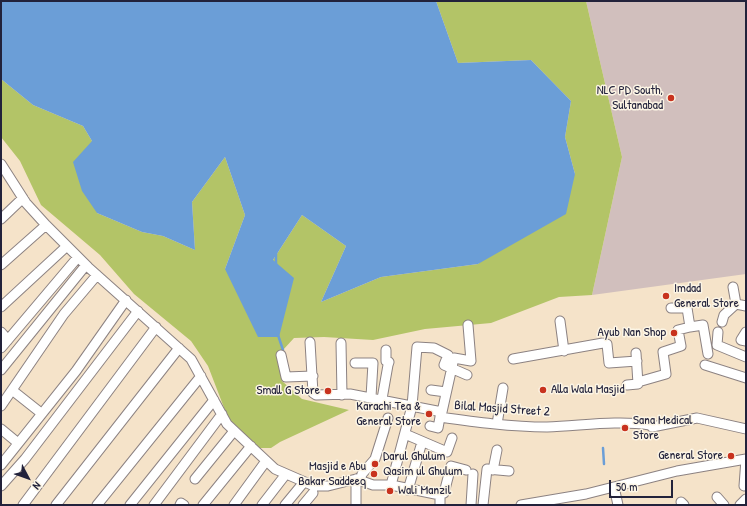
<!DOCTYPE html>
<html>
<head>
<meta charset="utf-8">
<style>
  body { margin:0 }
  #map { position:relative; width:747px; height:506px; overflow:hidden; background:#f5e3c9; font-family:"Patrick Hand",sans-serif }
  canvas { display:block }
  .frame { position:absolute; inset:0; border:2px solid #22223b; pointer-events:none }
  .north { position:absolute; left:8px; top:458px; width:40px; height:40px; -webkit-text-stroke:3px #fcf5e5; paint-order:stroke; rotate:131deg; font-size:11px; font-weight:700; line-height:16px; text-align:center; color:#22223b }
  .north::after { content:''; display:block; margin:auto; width:14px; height:18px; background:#22223b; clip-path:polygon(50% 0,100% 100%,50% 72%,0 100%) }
  .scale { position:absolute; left:609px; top:480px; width:64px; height:18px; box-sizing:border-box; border:2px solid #22223b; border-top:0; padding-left:5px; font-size:12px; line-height:14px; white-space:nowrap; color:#22223b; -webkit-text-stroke:3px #fcf5e5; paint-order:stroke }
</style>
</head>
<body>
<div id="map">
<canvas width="747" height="506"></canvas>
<div class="frame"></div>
<div class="north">N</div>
<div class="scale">50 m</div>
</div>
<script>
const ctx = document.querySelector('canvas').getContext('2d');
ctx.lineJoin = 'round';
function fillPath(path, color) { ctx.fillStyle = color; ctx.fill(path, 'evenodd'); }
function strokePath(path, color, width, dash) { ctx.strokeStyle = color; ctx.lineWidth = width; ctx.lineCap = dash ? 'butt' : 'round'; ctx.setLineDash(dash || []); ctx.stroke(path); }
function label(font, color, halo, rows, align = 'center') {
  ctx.font = font + ' "Patrick Hand",sans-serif'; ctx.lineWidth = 3; ctx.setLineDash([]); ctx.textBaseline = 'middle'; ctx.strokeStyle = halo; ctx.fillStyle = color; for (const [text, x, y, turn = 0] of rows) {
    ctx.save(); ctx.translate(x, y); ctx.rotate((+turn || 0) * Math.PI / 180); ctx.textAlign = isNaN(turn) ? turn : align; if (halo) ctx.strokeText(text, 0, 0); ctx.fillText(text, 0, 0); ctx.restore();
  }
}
fillPath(new Path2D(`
  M586 1H746V274L592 295 622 157Z`), '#d1bfbd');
fillPath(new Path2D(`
  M436 1H586L622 157 592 295 559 297 491 323 425 329 373 340 324 337 294 338 283 350 278 359 282 381 302 399 349 410 280 442 271 448H259L228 418 208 366 191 341 134 294 100 255 41 205 20 161 1 137V79L33 105 83 126 92 141 97 213 142 232 163 236 195 250 192 202 225 157 245 215 225 269 273 260 302 215 346 246 321 302 381 277 478 264 575 174 565 137 571 101 531 60 458 63Z`), '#b3c467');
fillPath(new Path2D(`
  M1 1H436L458 63 531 60 571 101 565 137 575 174 566 214 478 264 381 277 321 302 346 246 302 215 273 260 294 278 279 337H258L225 269 245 215 225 157 192 202 195 250 163 236 142 232 97 213 82 191 73 162 92 141 83 126 33 105 1 79Z`), '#6b9ed7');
strokePath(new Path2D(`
  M276 265V252
  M278 335 283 350
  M603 448 604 464`), '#6b9ed7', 2.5);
const minor = new Path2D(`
  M1 164 26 203 46 225 88 267 191 359 227 424 275 469 314 486H328L356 479 373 485H391L440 495V505
  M1 219 23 198
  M1 265 46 225
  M733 287 736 304 746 306
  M1 307 67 246
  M671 308H687L690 327 703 325 708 354
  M560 321 564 351
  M722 322 724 315 736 304
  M1 332 8 340
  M718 332 717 345 746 357
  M746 332 741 340 746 341
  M310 342 313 393 316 395 350 394 442 412 440 417C475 422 511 427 547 427 581 426 616 420 650 425L652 427 697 418 746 429
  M341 343 342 395
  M1 348 78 257
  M281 355 286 377 313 376
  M513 359 603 343 607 344 609 363 637 361
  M355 363H373L371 397
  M705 365 746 378
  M1 370 86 265
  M638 382 666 374 663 352 681 346 678 330 690 327
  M627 385 638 384 636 353
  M12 390 41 413
  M431 390 446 392
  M382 399 388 365 389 362 386 361V350
  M1 406 64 314 97 275
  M442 412 454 358 471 361 468 325
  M497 424 503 388
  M430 426 438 428 440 417
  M1 429 18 443
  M405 434 447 452 452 438
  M1 465 76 371 126 300
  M493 470 497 450
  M195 479 234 431
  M356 479V505
  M360 481 362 474 375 459 388 418
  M391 485 412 406 417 347 434 348 448 355 444 365 467 375
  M1 486 25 459 138 311
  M744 486 746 459
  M614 487 618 505
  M408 490 422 442
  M440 495 444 493 451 466 466 470
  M717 497 724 505
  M681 502 684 505
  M23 505 156 327
  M56 505 179 348
  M97 505 201 376
  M130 505 214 400
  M154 505 222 414
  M180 505 181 503 184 505
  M203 505 251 446
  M234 505 266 461
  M262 505 286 474
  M285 505 304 482
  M303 505 313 493
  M471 505 473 474
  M483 505 487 469 509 471
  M521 505 586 494 677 471 746 459
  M740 505 746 499`);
strokePath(minor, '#8c8282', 11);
strokePath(minor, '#fff', 9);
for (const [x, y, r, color] of [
  [671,98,4,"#c8321e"],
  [666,296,4,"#c8321e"],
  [674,333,4,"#c8321e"],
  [543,390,4,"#c8321e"],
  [328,391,4,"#c8321e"],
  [429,414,4,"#c8321e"],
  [625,428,4,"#c8321e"],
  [731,456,4,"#c8321e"],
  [375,464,4,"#c8321e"],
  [374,474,4,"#c8321e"],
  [390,491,4,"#c8321e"]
]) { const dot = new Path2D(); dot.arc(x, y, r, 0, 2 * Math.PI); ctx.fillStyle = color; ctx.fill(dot); strokePath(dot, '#fcf5e5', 1.5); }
label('13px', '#22223b', '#fcf5e5', [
  ["NLC PD South,",663,91],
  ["Sultanabad",663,106],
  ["Imdad",674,289,"left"],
  ["General Store",674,304,"left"],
  ["Ayub Nan Shop",666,333],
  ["Alla Wala Masjid",551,390,"left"],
  ["Small G Store",320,391],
  ["Karachi Tea &",421,407],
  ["General Store",421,422],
  ["Sana Medical",633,421,"left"],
  ["Store",633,436,"left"],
  ["General Store",723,456],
  ["Darul Ghulum",383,457,"left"],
  ["Qasim ul Ghulum",383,472,"left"],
  ["Masjid e Abu",366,467],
  ["Bakar Saddeeq",366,482],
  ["Wali Manzil",398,491,"left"]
], 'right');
label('13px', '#22223b', '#fcf5e5', [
  ["Bilal Masjid Street 2",502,409,4]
]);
</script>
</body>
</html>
